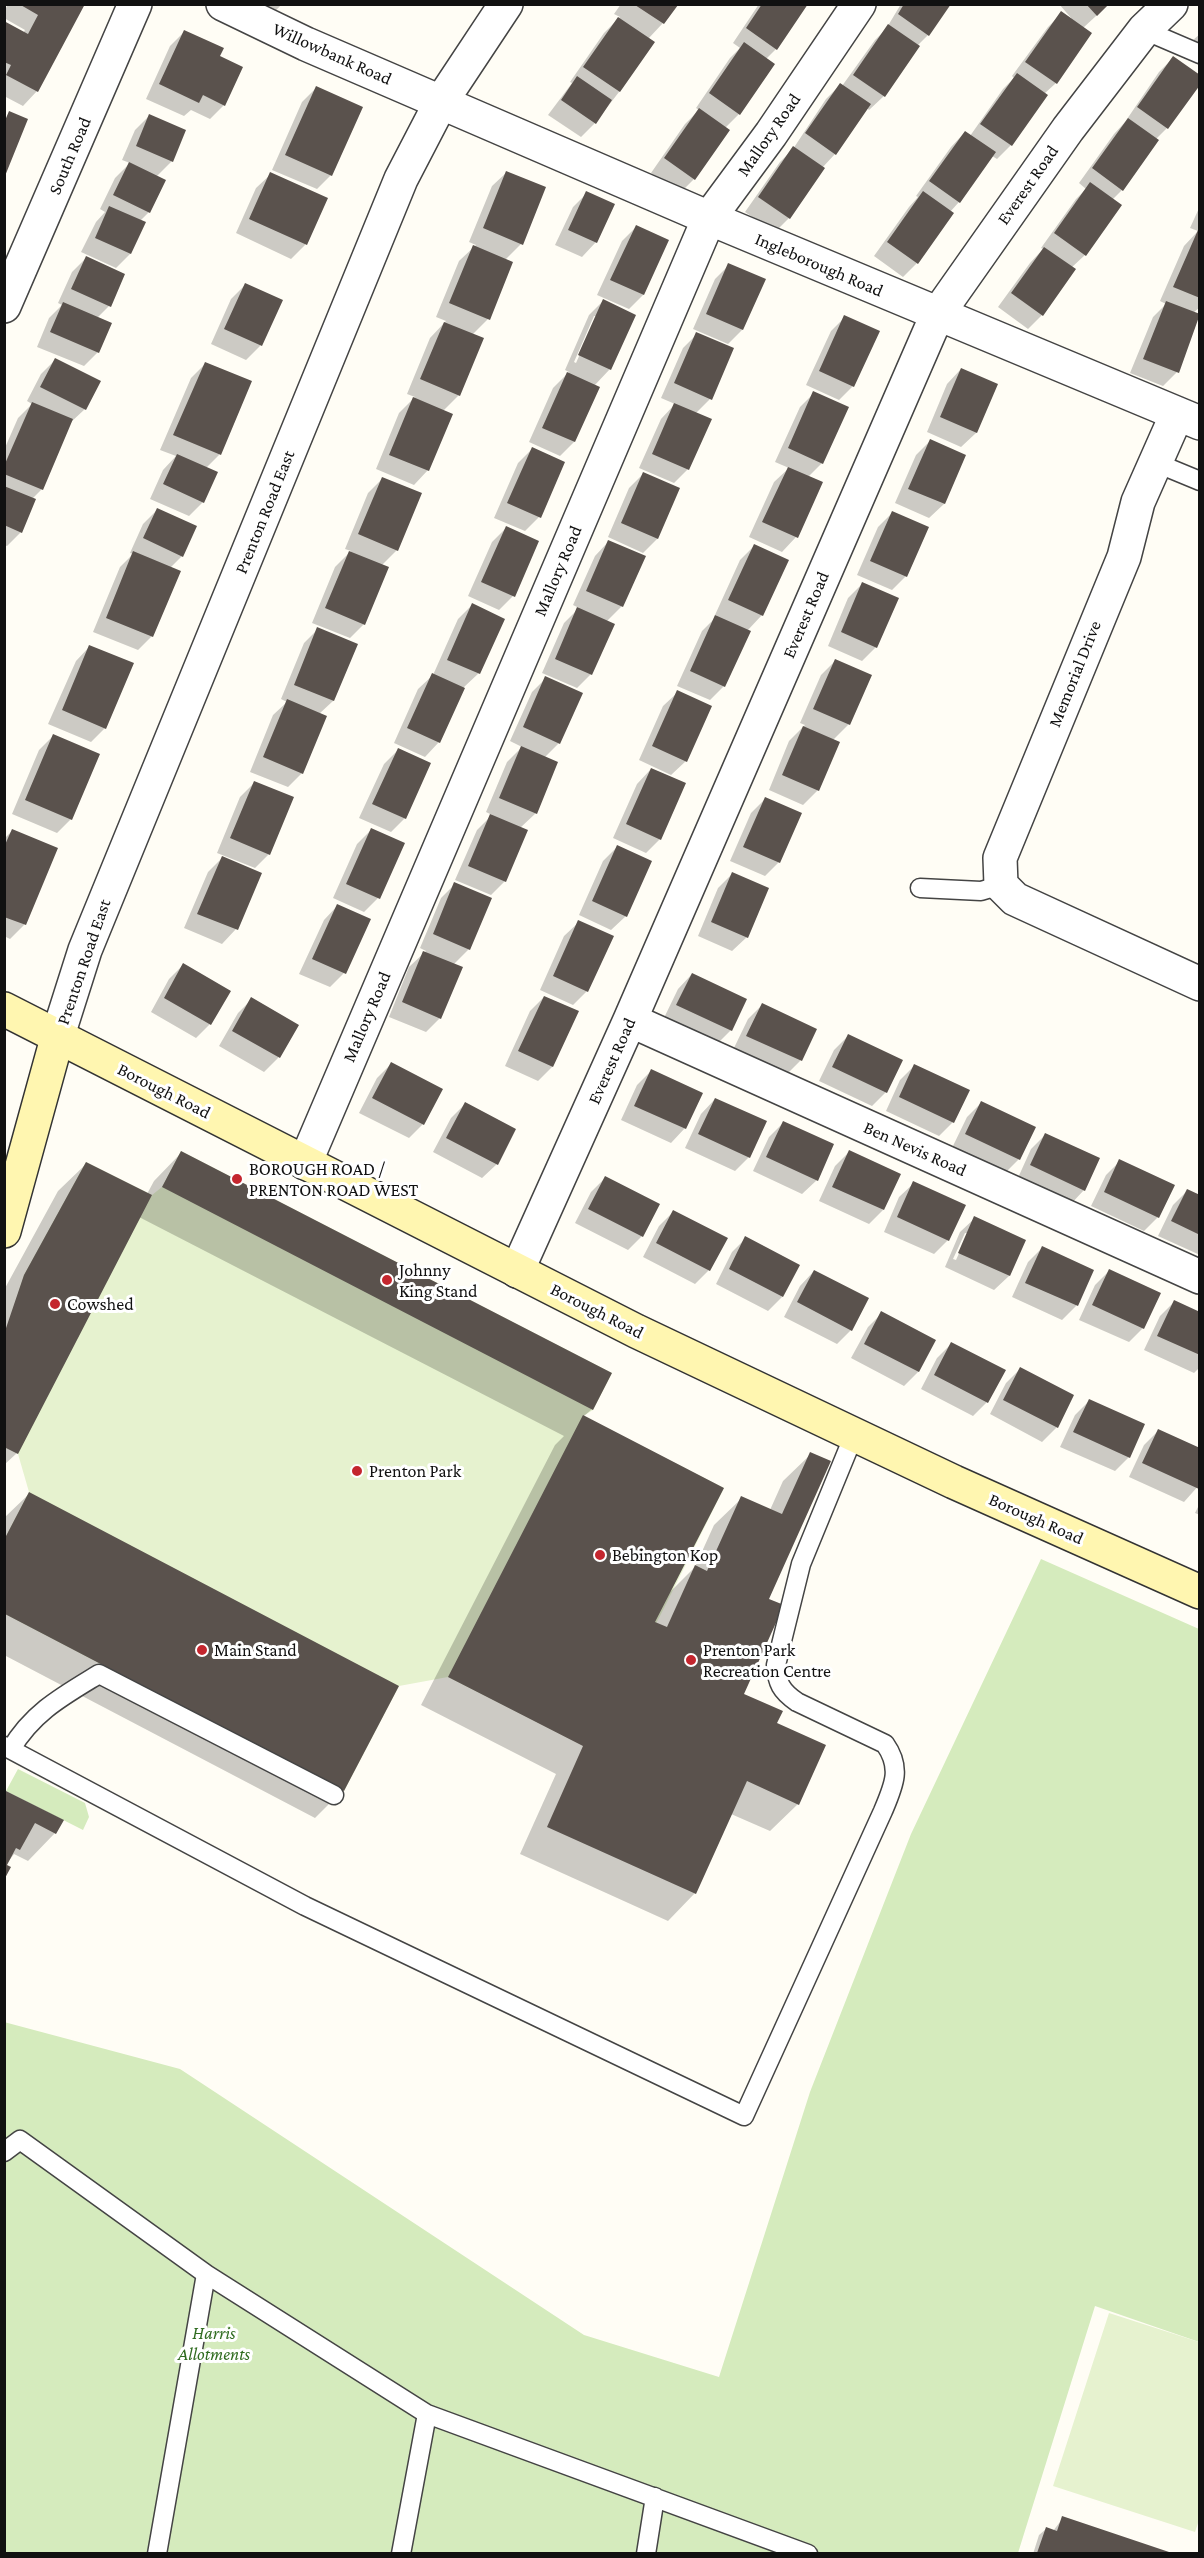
<!DOCTYPE html>
<html>
<head>
<meta charset="utf-8">
<style>
  body { margin:0 }
  #map { position:relative; width:1204px; height:2558px; overflow:hidden; background:#fffdf5; font-family:"Crimson Pro",serif }
  canvas { display:block }
  .frame { position:absolute; inset:0; border:6px solid #111; pointer-events:none }
</style>
</head>
<body>
<div id="map">
<canvas width="1204" height="2558"></canvas>
<div class="frame"></div>
</div>
<script>
const ctx = document.querySelector('canvas').getContext('2d');
ctx.lineJoin = 'round';
function fillPath(path, color) { ctx.fillStyle = color; ctx.fill(path, 'evenodd'); }
function strokePath(path, color, width, dash) { ctx.strokeStyle = color; ctx.lineWidth = width; ctx.lineCap = dash ? 'butt' : 'round'; ctx.setLineDash(dash || []); ctx.stroke(path); }
function label(font, color, halo, rows, align = 'center') {
  ctx.font = font + ' "Crimson Pro",serif'; ctx.lineWidth = 6; ctx.setLineDash([]); ctx.textBaseline = 'middle'; ctx.strokeStyle = halo; ctx.fillStyle = color; for (const [text, x, y, turn = 0] of rows) {
    ctx.save(); ctx.translate(x, y); ctx.rotate((+turn || 0) * Math.PI / 180); ctx.textAlign = isNaN(turn) ? turn : align; if (halo) ctx.strokeText(text, 0, 0); ctx.fillText(text, 0, 0); ctx.restore();
  }
}
fillPath(new Path2D(`
  M1041 1559 1199 1629V2342L1095 2306 1018 2553H5L4 2022 180 2069 584 2335 719 2377 810 2092 911 1834Z
  M18 1769 85 1803 89 1817 83 1830 6 1791Z`), '#d5ebbd');
fillPath(new Path2D(`
  M181 1151 612 1373 593 1410 583 1416 724 1488 660 1616 590 1749 448 1677 399 1686 344 1791 5 1614V1538L29 1492 18 1454 5 1447V1334L24 1275 86 1162 152 1195 162 1187Z
  M1109 2313 1199 2342 1200 2517 1195 2532 1053 2486Z`), '#e6f2cf');
fillPath(new Path2D(`
  M8 4H82L37 91 23 106 4 96V23L23 33 25 30 4 18V12Z
  M227 4H282L262 25Z
  M621 4H676L663 23 648 39 652 42 619 92 595 123 581 137 548 115 572 83 570 82 604 33 620 17 614 14Z
  M759 4H807L776 49 766 59 739 114 725 128 728 130 694 179 680 193 651 173 685 124 699 110 696 108 730 58 740 48 733 43Z
  M901 4H949L928 35 917 46 884 96 869 110 867 108 835 154 822 168 789 218 775 232 745 212 780 162 793 149 826 99 840 85 842 86 875 40 886 29Z
  M1059 4H1109L1083 28 1056 83 1044 94 1011 145 997 159 992 156 959 202 950 212 917 263 903 277 874 256 909 207 918 197 916 196 951 147 965 132 970 136 1003 89 1014 78 1012 76 1048 27 1062 13 1072 19Z
  M184 32 218 57 224 105 210 119 191 110 184 116 146 99 170 46Z
  M1200 34V47L1193 40Z
  M1173 58 1167 128 1156 139 1122 190 1112 200 1085 255 1071 268 1042 315 1028 329 998 307 1030 263 1043 249 1041 248 1076 199 1086 189 1079 183 1114 134 1125 122 1159 72Z
  M316 88 331 175 317 189 272 170 302 102Z
  M150 115 172 161 156 177 149 212 140 221 144 223 130 254 116 268 81 252 96 222 105 212 100 209 115 178 130 163 122 160 135 130Z
  M507 172 521 244 505 260 488 319 472 335 459 395 443 411 428 470 414 485 376 469 399 413 415 397 407 394 430 338 446 321 436 317 459 261 476 245 469 242 492 186Z
  M271 174 326 199 305 245 291 259 236 233 256 188Z
  M587 193 596 242 582 257 555 245 573 207Z
  M1200 206V307L1193 313 1177 372 1163 386 1130 373 1153 317 1166 304 1160 301 1184 246 1198 231 1190 228Z
  M636 227 667 241 643 295 629 309 597 295 622 241Z
  M86 258 109 306 97 318 98 352 84 366 37 347 49 318 62 305 58 303 72 272Z
  M729 265 742 330 728 344 693 329 715 279Z
  M245 285 281 301 260 346 246 360 211 344 231 299Z
  M603 301 610 369 594 386 598 388 574 442 560 456 529 442 553 388 569 372 565 370 589 315ZM594 316H597L576 363 574 362Z
  M845 317 853 386 839 400 806 385 831 331Z
  M697 334 710 399 696 413 688 469 674 483 639 468 661 419 675 404 661 398 683 348Z
  M55 360 85 409 70 423 42 489 32 499 21 532 7 546 4 545V450L18 418 32 404 27 401 41 374Z
  M206 363 250 382 219 455 206 468 203 502 189 516 150 499 163 470 176 456 160 450 191 378Z
  M961 369 996 384 976 433 961 447 927 432 947 384Z
  M814 393 822 463 808 477 821 483 796 537 782 552 749 537 774 482 789 468 775 462 800 407Z
  M930 441 964 455 944 504 929 518 895 503 916 455Z
  M532 449 563 463 539 517 525 531 494 518 518 463Z
  M643 474 678 489 657 539 643 553 608 537 629 488Z
  M382 479 397 550 381 566 364 624 350 638 312 623 335 567 351 551 345 549 368 493Z
  M157 510 182 556 170 568 152 636 138 650 93 632 120 567 133 554 130 553 143 524Z
  M892 513 906 576 892 590 857 575 878 527Z
  M507 527 513 596 499 610 468 596 492 542Z
  M609 541 622 606 606 622 591 674 577 688 542 673 564 623 579 608 573 605 595 556Z
  M754 546 762 615 747 631 724 686 710 700 677 686 702 631 717 616 715 615 740 560Z
  M862 584 876 647 862 661 828 646 848 598Z
  M472 605 479 673 464 687 439 742 425 757 394 743 418 689 433 675 458 619Z
  M318 629 356 645 333 701 319 714 302 773 288 787 250 772 273 715 287 702 281 699 304 643Z
  M90 646 105 728 91 742 48 724 76 661Z
  M835 661 849 724 833 740 838 742 818 790 803 805 769 790 789 741 805 725 800 723 821 675Z
  M546 678 559 743 544 758 536 813 520 828 505 881 491 895 455 880 477 830 492 815 486 812 507 762 522 747 510 741 532 692Z
  M678 692 686 761 671 775 639 760 663 706Z
  M53 736 71 819 57 833 12 814 39 750Z
  M398 750 405 818 391 832 359 818 384 764Z
  M651 769 660 839 646 853 613 838 637 784Z
  M254 783 269 854 255 868 217 853 240 797Z
  M765 799 779 862 765 876 730 861 751 813Z
  M371 830 378 898 364 912 333 898 357 844Z
  M12 831 56 849 24 925 10 939 4 936V839Z
  M617 847 626 916 611 930 579 915 603 861Z
  M222 858 236 929 222 944 184 928 208 872Z
  M732 874 747 937 732 951 698 936 718 888Z
  M455 884 469 949 453 965 440 1018 426 1032 389 1017 409 967 426 951 420 948 441 898Z
  M338 905 344 973 330 987 299 974 324 920Z
  M579 922 587 991 573 1005 540 990 564 936Z
  M183 965 210 1024 196 1038 151 1012 169 979Z
  M692 974 731 1030 717 1044 663 1020 678 989Z
  M544 997 552 1067 538 1081 505 1066 530 1011Z
  M252 999 297 1025 278 1058 264 1072 219 1046 238 1013Z
  M762 1005 815 1030 800 1061 786 1075 733 1050 748 1019Z
  M848 1036 886 1092 872 1106 819 1081 834 1050Z
  M391 1064 423 1124 409 1138 359 1113 377 1078Z
  M914 1066 953 1122 939 1136 886 1111 900 1080Z
  M651 1071 685 1128 671 1143 621 1120 637 1085Z
  M715 1099 749 1157 735 1171 685 1148 701 1114Z
  M981 1103 1019 1159 1005 1173 952 1148 967 1117Z
  M465 1104 497 1164 482 1178 433 1152 451 1118Z
  M783 1123 817 1180 802 1194 753 1171 769 1137Z
  M1046 1134 1098 1159 1084 1190 1070 1205 1017 1180 1031 1149Z
  M849 1152 883 1210 869 1224 819 1201 835 1166Z
  M181 1153 592 1409 583 1417 669 1593 695 1567 714 1525 742 1498 770 1510 783 1481 811 1454 767 1599 742 1694 775 1724 798 1804 770 1831 731 1814 695 1893 668 1921 520 1854 556 1774 421 1705 555 1445 564 1436 139 1217 17 1453 4 1465V1290L58 1191 86 1164 147 1194 154 1181Z
  M1120 1161 1158 1217 1144 1231 1091 1206 1106 1175Z
  M605 1178 642 1236 628 1250 575 1223 591 1192Z
  M914 1183 948 1240 934 1254 884 1232 899 1197Z
  M1187 1191 1200 1196V1255L1158 1236 1173 1205Z
  M673 1212 709 1270 695 1284 643 1257 659 1226Z
  M975 1218 1024 1241 1009 1276 994 1290 945 1267 960 1232ZM965 1233H968L956 1260 953 1259Z
  M746 1238 782 1297 768 1311 716 1284 732 1252Z
  M1042 1248 1092 1271 1076 1306 1062 1320 1012 1297 1028 1262Z
  M814 1271 851 1330 837 1344 784 1317 800 1286Z
  M1109 1271 1143 1328 1129 1342 1079 1320 1095 1285Z
  M1174 1302 1200 1313V1367L1194 1373 1144 1350 1160 1316Z
  M882 1313 934 1340 918 1372 904 1386 851 1358 868 1327Z
  M951 1344 987 1402 973 1416 921 1389 937 1358Z
  M1020 1369 1072 1396 1057 1427 1042 1442 990 1414 1006 1383Z
  M1089 1401 1129 1457 1115 1471 1060 1447 1075 1415Z
  M1158 1431 1200 1450V1484L1184 1502 1129 1477 1144 1445Z
  M29 1494 343 1790 315 1818 4 1655V1518Z
  M1200 1503V1515L1195 1513Z
  M4 1792 55 1833 28 1861 14 1854 5 1866 4 1877Z
  M1063 2518 1168 2554H1033L1039 2535 1046 2529 1053 2531Z`), '#0003');
fillPath(new Path2D(`
  M19 4H85L38 92 6 75 11 65 4 62V21L28 34 38 15Z
  M762 4H808L777 50 746 28Z
  M904 4H951L929 36 898 14Z
  M1086 4H1109L1097 16Z
  M635 5H678L664 24Z
  M1061 11 1092 33 1057 84 1025 62Z
  M618 17 655 42 620 92 583 67Z
  M888 24 920 46 885 97 853 75Z
  M184 30 224 48 220 56 243 67 225 106 203 95 199 103 159 84Z
  M744 42 775 64 740 115 709 93Z
  M1173 56 1200 75V85L1168 129 1137 107Z
  M1017 73 1048 95 1012 146 980 124Z
  M577 76 612 100 596 124 561 100Z
  M840 83 871 104 836 155 805 133Z
  M316 86 363 107 332 176 285 155Z
  M699 108 730 130 695 180 664 158Z
  M9 111 28 119 5 176 4 123Z
  M149 114 186 130 173 162 136 146Z
  M1128 118 1159 140 1123 191 1092 168Z
  M965 131 996 152 960 203 929 181Z
  M793 146 825 168 790 219 758 197Z
  M129 162 166 180 150 213 113 195Z
  M506 171 546 187 523 245 483 228Z
  M270 172 328 198 307 245 249 219Z
  M1090 182 1122 205 1086 256 1054 233Z
  M586 191 615 204 597 243 568 230Z
  M923 191 954 213 918 264 887 242Z
  M109 206 146 222 131 254 95 238Z
  M636 225 669 240 644 295 610 280Z
  M1198 230H1200V298L1173 287Z
  M473 245 513 262 490 320 449 303Z
  M1044 247 1076 269 1043 316 1011 293Z
  M86 256 125 274 111 307 71 289Z
  M728 263 766 279 743 330 706 314Z
  M245 283 283 300 262 346 224 329Z
  M603 299 636 315 611 370 578 355Z
  M1166 301 1200 314 1179 373 1143 359Z
  M63 302 112 323 99 353 50 332Z
  M844 315 880 331 854 387 819 371Z
  M444 322 484 338 460 396 420 379Z
  M696 332 734 348 712 400 674 383Z
  M55 358 101 381 86 410 40 387Z
  M205 362 252 381 221 455 173 435Z
  M961 368 998 384 977 433 940 417Z
  M567 372 600 387 575 442 542 428Z
  M813 391 849 407 823 464 788 448Z
  M413 397 453 414 429 471 389 455Z
  M32 402 73 419 43 490 4 474V466Z
  M674 403 712 419 689 470 652 454Z
  M930 439 966 455 945 504 908 489Z
  M532 447 565 462 541 518 507 503Z
  M177 454 218 472 204 503 163 484Z
  M788 467 823 482 798 538 762 522Z
  M643 472 680 488 658 539 621 523Z
  M382 477 422 493 398 551 358 534Z
  M4 486 36 499 22 533 4 525Z
  M157 508 197 526 183 557 143 538Z
  M892 511 929 527 907 577 870 561Z
  M506 526 539 541 515 597 481 582Z
  M608 540 646 556 623 607 586 591Z
  M754 544 789 560 763 616 728 600Z
  M133 551 181 571 153 637 106 618Z
  M349 551 389 567 365 625 325 608Z
  M862 582 899 598 877 648 841 632Z
  M472 603 505 619 480 674 447 660Z
  M577 607 615 624 592 675 555 659Z
  M715 615 751 631 725 687 690 671Z
  M317 627 358 644 334 701 294 685Z
  M89 645 134 663 106 729 62 710Z
  M835 659 872 675 850 725 813 709Z
  M432 673 465 688 440 743 407 728Z
  M545 676 583 693 560 744 523 727Z
  M677 690 712 706 687 762 652 746Z
  M287 699 327 716 303 774 263 757Z
  M803 726 840 742 819 791 782 775Z
  M53 734 100 754 72 820 25 800Z
  M521 746 558 762 537 814 499 798Z
  M398 748 431 763 406 819 372 804Z
  M651 768 686 783 661 840 626 824Z
  M254 781 294 797 270 855 230 838Z
  M765 797 802 813 780 863 743 847Z
  M490 814 528 830 506 882 468 866Z
  M371 828 405 843 380 899 346 884Z
  M12 829 58 848 26 925 4 917V847Z
  M617 845 652 861 627 917 592 901Z
  M222 856 262 873 238 930 197 914Z
  M732 872 769 888 748 938 711 922Z
  M454 882 492 898 470 950 433 934Z
  M337 904 371 919 346 974 312 959Z
  M578 920 614 936 588 992 553 976Z
  M423 951 463 967 441 1019 402 1002Z
  M183 963 231 991 211 1025 164 998Z
  M692 973 747 999 732 1031 676 1005Z
  M544 996 579 1011 553 1067 518 1051Z
  M251 997 299 1025 280 1058 232 1031Z
  M762 1003 817 1029 802 1061 746 1036Z
  M848 1034 903 1060 887 1093 832 1067Z
  M391 1062 443 1089 424 1125 372 1098Z
  M914 1064 970 1090 954 1123 899 1097Z
  M651 1069 703 1093 686 1129 634 1106Z
  M715 1098 767 1121 750 1158 698 1134Z
  M981 1101 1036 1127 1020 1160 965 1134Z
  M465 1102 516 1129 498 1165 446 1138Z
  M783 1121 834 1144 818 1181 766 1157Z
  M1045 1133 1100 1158 1085 1191 1030 1165Z
  M849 1150 901 1174 884 1210 832 1187Z
  M181 1151 612 1373 593 1410 162 1187Z
  M1119 1159 1175 1185 1159 1218 1104 1192Z
  M86 1162 152 1195 18 1454 4 1447V1334L24 1275Z
  M605 1176 660 1204 643 1237 588 1209Z
  M913 1181 966 1205 949 1241 897 1217Z
  M1187 1189 1200 1195V1235L1171 1221Z
  M673 1210 728 1238 710 1271 656 1243Z
  M974 1216 1026 1240 1010 1276 958 1253Z
  M745 1236 800 1265 783 1297 729 1269Z
  M1042 1246 1094 1270 1078 1306 1025 1283Z
  M1109 1269 1161 1293 1144 1329 1092 1305Z
  M814 1270 869 1298 852 1331 797 1302Z
  M1174 1300 1200 1312V1355L1157 1336Z
  M881 1311 936 1340 919 1372 864 1344Z
  M951 1342 1006 1370 988 1403 934 1375Z
  M1020 1367 1074 1395 1058 1428 1003 1400Z
  M1089 1399 1145 1424 1130 1458 1073 1432Z
  M583 1415 724 1488 655 1622 667 1627 695 1565 707 1571 741 1496 782 1514 810 1452 831 1461 769 1599 784 1605 744 1694 783 1711 777 1723 826 1745 799 1805 747 1781 696 1894 547 1827 583 1746 448 1677Z
  M1158 1429 1200 1448 1199 1489 1142 1463Z
  M29 1492 399 1686 344 1791 5 1614V1538Z
  M4 1790 64 1820 56 1834 35 1823 20 1850 16 1848 7 1865 11 1867 4 1880Z
  M1062 2516 1172 2553H1037L1046 2527 1057 2531Z`), '#5a524d');
const lane = new Path2D(`
  M1144 30 1200 54
  M1154 462 1200 481
  M920 888 981 891 1001 885
  M4 1746 305 1906 744 2116 883 1811C894 1785 902 1768 885 1744L797 1702C781 1691 777 1683 776 1665L801 1564 854 1435
  M11 1749C33 1712 63 1696 99 1674L334 1795
  M4 2152 20 2140 206 2274
  M157 2554 206 2274 427 2414 808 2554
  M401 2554 427 2414
  M646 2554 655 2497`);
const street = new Path2D(`
  M223 4 306 44 709 218 1200 423
  M4 306 135 4
  M1177 414 1138 502 1124 557 1000 858 1001 885 1015 899 1200 984
  M630 1020 1200 1277
  M58 1035 85 950 401 179 441 102 506 4
  M305 1163 709 218 771 134 859 4
  M517 1271 630 1020 937 315 1068 129 1144 30 1171 4`);
const secondary = new Path2D(`
  M4 1009 636 1331 954 1482 1200 1592
  M4 1231 58 1035`);
strokePath(lane, '#444', 21);
strokePath(street, '#444', 36);
strokePath(secondary, '#333', 36);
strokePath(lane, '#fff', 18);
strokePath(street, '#fff', 33);
strokePath(secondary, '#fff6b0', 33);
for (const [x, y, r, color] of [
  [237,1179,6,"#c4262e"],
  [387,1280,6,"#c4262e"],
  [55,1304,6,"#c4262e"],
  [357,1471,6,"#c4262e"],
  [600,1555,6,"#c4262e"],
  [202,1650,6,"#c4262e"],
  [691,1660,6,"#c4262e"]
]) { const dot = new Path2D(); dot.arc(x, y, r, 0, 2 * Math.PI); ctx.fillStyle = color; ctx.fill(dot); strokePath(dot, '#fff', 2); }
label('18px', '#111', '#fff', [
  ["Willowbank Road",332,54,24],
  ["Mallory Road",769,135,-55],
  ["South Road",70,156,-67],
  ["Everest Road",1028,185,-55],
  ["Ingleborough Road",819,265,23],
  ["Prenton Road East",265,512,-68],
  ["Mallory Road",558,571,-67],
  ["Everest Road",806,615,-67],
  ["Memorial Drive",1075,674,-68],
  ["Prenton Road East",84,962,-71],
  ["Mallory Road",367,1017,-67],
  ["Everest Road",612,1061,-66],
  ["Borough Road",164,1091,27],
  ["Ben Nevis Road",915,1149,24],
  ["Borough Road",597,1311,27],
  ["Borough Road",1036,1519,24]
]);
label('18px', '#111', '#fff', [
  ["BOROUGH ROAD /",249,1169],
  ["PRENTON ROAD WEST",249,1190],
  ["Johnny",399,1270],
  ["King Stand",399,1291],
  ["Cowshed",67,1304],
  ["Prenton Park",369,1471],
  ["Bebington Kop",612,1555],
  ["Main Stand",214,1650],
  ["Prenton Park",703,1650],
  ["Recreation Centre",703,1671]
], 'left');
label('italic 18px', '#2f6b1f', '#fff', [
  ["Harris",214,2333],
  ["Allotments",214,2354]
]);
</script>
</body>
</html>
